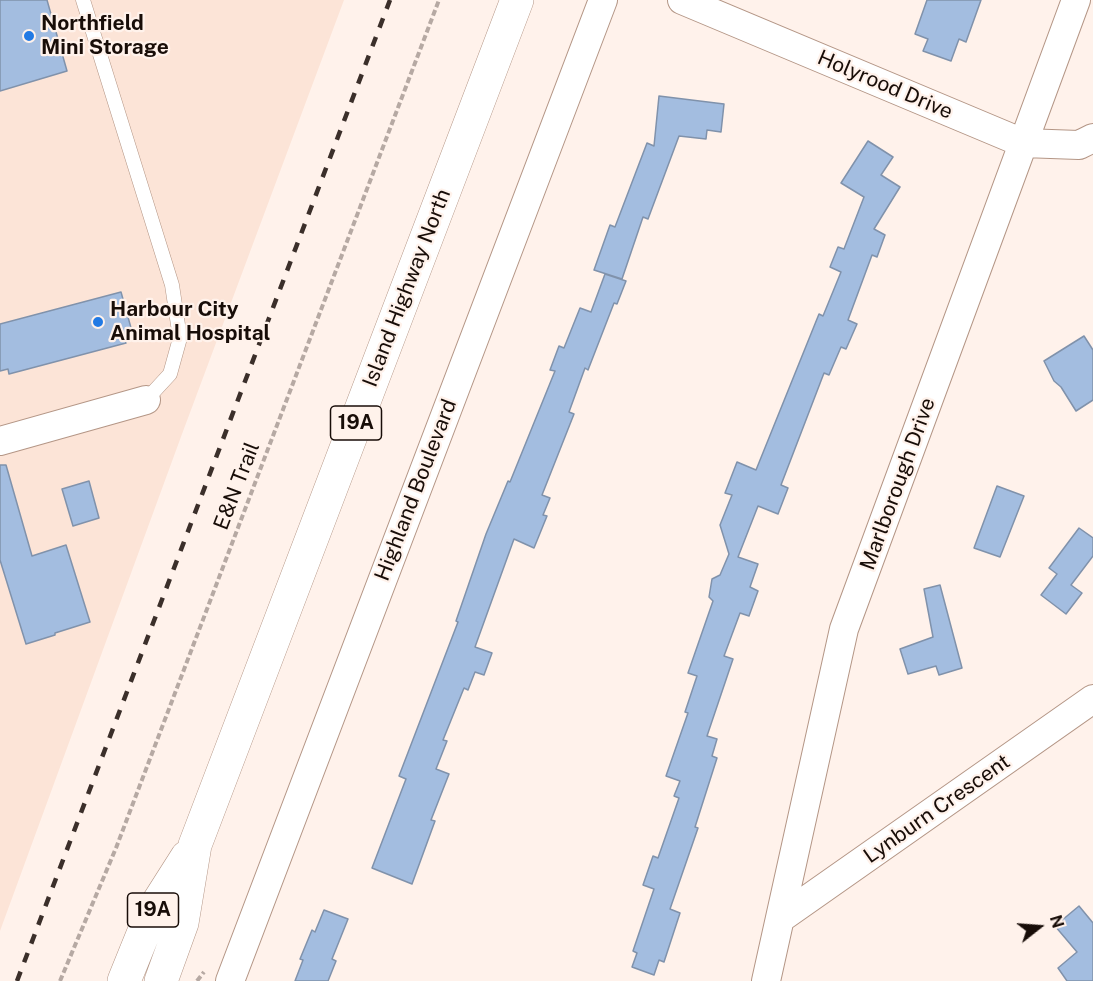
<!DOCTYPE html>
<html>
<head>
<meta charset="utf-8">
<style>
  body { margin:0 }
  #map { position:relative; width:1093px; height:981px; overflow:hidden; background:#fff2eb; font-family:"Public Sans",sans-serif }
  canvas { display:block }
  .north { position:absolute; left:1009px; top:897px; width:60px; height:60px; -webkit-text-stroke:4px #fff2eb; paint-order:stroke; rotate:73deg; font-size:16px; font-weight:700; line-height:24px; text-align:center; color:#180d08 }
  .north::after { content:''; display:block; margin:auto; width:21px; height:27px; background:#180d08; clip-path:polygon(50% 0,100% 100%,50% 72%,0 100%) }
</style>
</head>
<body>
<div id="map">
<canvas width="1093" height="981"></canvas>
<div class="north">N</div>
</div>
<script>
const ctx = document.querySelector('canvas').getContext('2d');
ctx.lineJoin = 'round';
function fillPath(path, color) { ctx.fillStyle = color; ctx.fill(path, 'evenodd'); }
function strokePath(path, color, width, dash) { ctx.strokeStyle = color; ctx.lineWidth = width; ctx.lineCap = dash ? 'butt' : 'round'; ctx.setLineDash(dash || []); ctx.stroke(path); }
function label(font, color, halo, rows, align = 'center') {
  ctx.font = font + ' "Public Sans",sans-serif'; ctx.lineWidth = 4.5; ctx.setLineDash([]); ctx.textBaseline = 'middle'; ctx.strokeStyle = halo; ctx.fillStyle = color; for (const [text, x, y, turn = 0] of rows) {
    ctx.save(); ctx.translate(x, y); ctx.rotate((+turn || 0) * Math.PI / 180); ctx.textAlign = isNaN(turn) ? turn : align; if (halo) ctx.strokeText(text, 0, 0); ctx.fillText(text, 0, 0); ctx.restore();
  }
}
fillPath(new Path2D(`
  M0 0H344L182 434 0 931Z`), '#fce4d7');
const building = new Path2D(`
  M0 0H47L67 71 0 91Z
  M927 0H981L966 42 959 39 951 61 923 51 928 39 915 34Z
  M659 96 724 104 721 132 707 130 706 139 679 136 648 219 643 217 622 279 594 270 610 225 615 227 647 143 654 146Z
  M868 141 893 157 881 175 900 187 874 229 885 235 877 257 872 255 848 320 857 324 846 349 841 347 829 375 824 373 781 485 788 488 778 514 758 506 738 557 758 564 750 587 758 591 749 616 740 613 724 656 733 659 707 736 717 739 712 756 717 758 695 827 698 828 670 909 680 913 664 962 659 960 654 975 632 967 637 953 633 951 654 889 643 885 653 856 658 858 679 798 674 796 680 781 666 776 688 713 685 712 697 676 688 673 713 601 709 597 712 579 720 575 729 554 720 525 732 495 725 493 737 462 756 470 819 314 823 316 841 272 830 267 838 247 844 249 864 197 841 183Z
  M605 274 626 281 617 304 614 303 588 370 585 368 569 412 574 414 542 495 550 498 543 515 547 516 534 548 514 539 475 647 492 653 484 675 475 672 468 690 464 688 443 740 447 741 436 769 449 774 431 820 435 821 412 884 372 868 406 779 399 776 458 622 456 621 486 534 508 481 510 482 555 371 550 370 559 346 564 348 580 308 591 312Z
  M121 292 133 335 124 337 126 343 9 374 8 369 0 371V324Z
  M1084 336 1093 350V400L1076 411 1061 387 1054 381 1044 361Z
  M0 465H6L32 556 66 545 90 622 55 633V635L26 644 0 560Z
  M89 481 99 518 73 526 62 489Z
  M997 486 1024 496 1000 557 974 548Z
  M1079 528 1093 538V556L1071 585 1082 593 1066 614 1041 595 1057 574 1049 568Z
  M940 585 962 668 939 675 936 666 908 674 900 649 933 637 924 589Z
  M1079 906 1093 923V981H1067L1058 968 1077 952 1055 926Z
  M324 910 348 919 332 959 336 961 328 981H295L303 960 300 959 312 930 315 932Z`);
fillPath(building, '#a3bde0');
strokePath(building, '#8092ab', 1.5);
const lane = new Path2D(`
  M83 0 172 285 180 338 170 374 146 400`);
const street = new Path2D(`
  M682 0 1023 143 1079 145 1093 138
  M0 441 146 400
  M781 918 1093 699
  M230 981 603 0
  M766 981 844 629 1076 0`);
const primary = new Path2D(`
  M124 981 152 912 187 857
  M161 981 182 923 195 845 517 0`);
strokePath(lane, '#b49686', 15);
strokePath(street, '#b49686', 30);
strokePath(primary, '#b49686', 34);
strokePath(new Path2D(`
  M60 981 116 848 439 0
  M197 981 204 972`), '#b6a9a3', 4, [6, 3]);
strokePath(lane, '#fff', 14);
strokePath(street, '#fff', 28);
strokePath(primary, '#fff', 33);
strokePath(new Path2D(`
  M17 981 390 0`), '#3b2f2a', 4.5, [10, 10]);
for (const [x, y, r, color] of [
  [29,36,6,"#227ae4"],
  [98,322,6,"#227ae4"]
]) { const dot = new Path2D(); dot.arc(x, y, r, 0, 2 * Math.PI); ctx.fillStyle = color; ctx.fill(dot); strokePath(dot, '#fff2eb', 2); }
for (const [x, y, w] of [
  [356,423,51],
  [153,910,51]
]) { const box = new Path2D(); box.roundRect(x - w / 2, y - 17, w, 34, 4.5); ctx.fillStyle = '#fff2eb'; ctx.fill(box); strokePath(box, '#180d08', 1.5); }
label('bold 20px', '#180d08', null, [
  ["19A",356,423],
  ["19A",153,910]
]);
label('bold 21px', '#180d08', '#fff2eb', [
  ["Northfield",41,24],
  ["Mini Storage",41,48],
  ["Harbour City",110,310],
  ["Animal Hospital",110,334]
], 'left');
label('21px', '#180d08', '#fff2eb', [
  ["Holyrood Drive",885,85,23],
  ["Island Highway North",407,288,-69],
  ["Marlborough Drive",898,484,-70],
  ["E&N Trail",237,486,-69],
  ["Highland Boulevard",416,490,-69],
  ["Lynburn Crescent",937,809,-35]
]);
</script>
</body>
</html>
